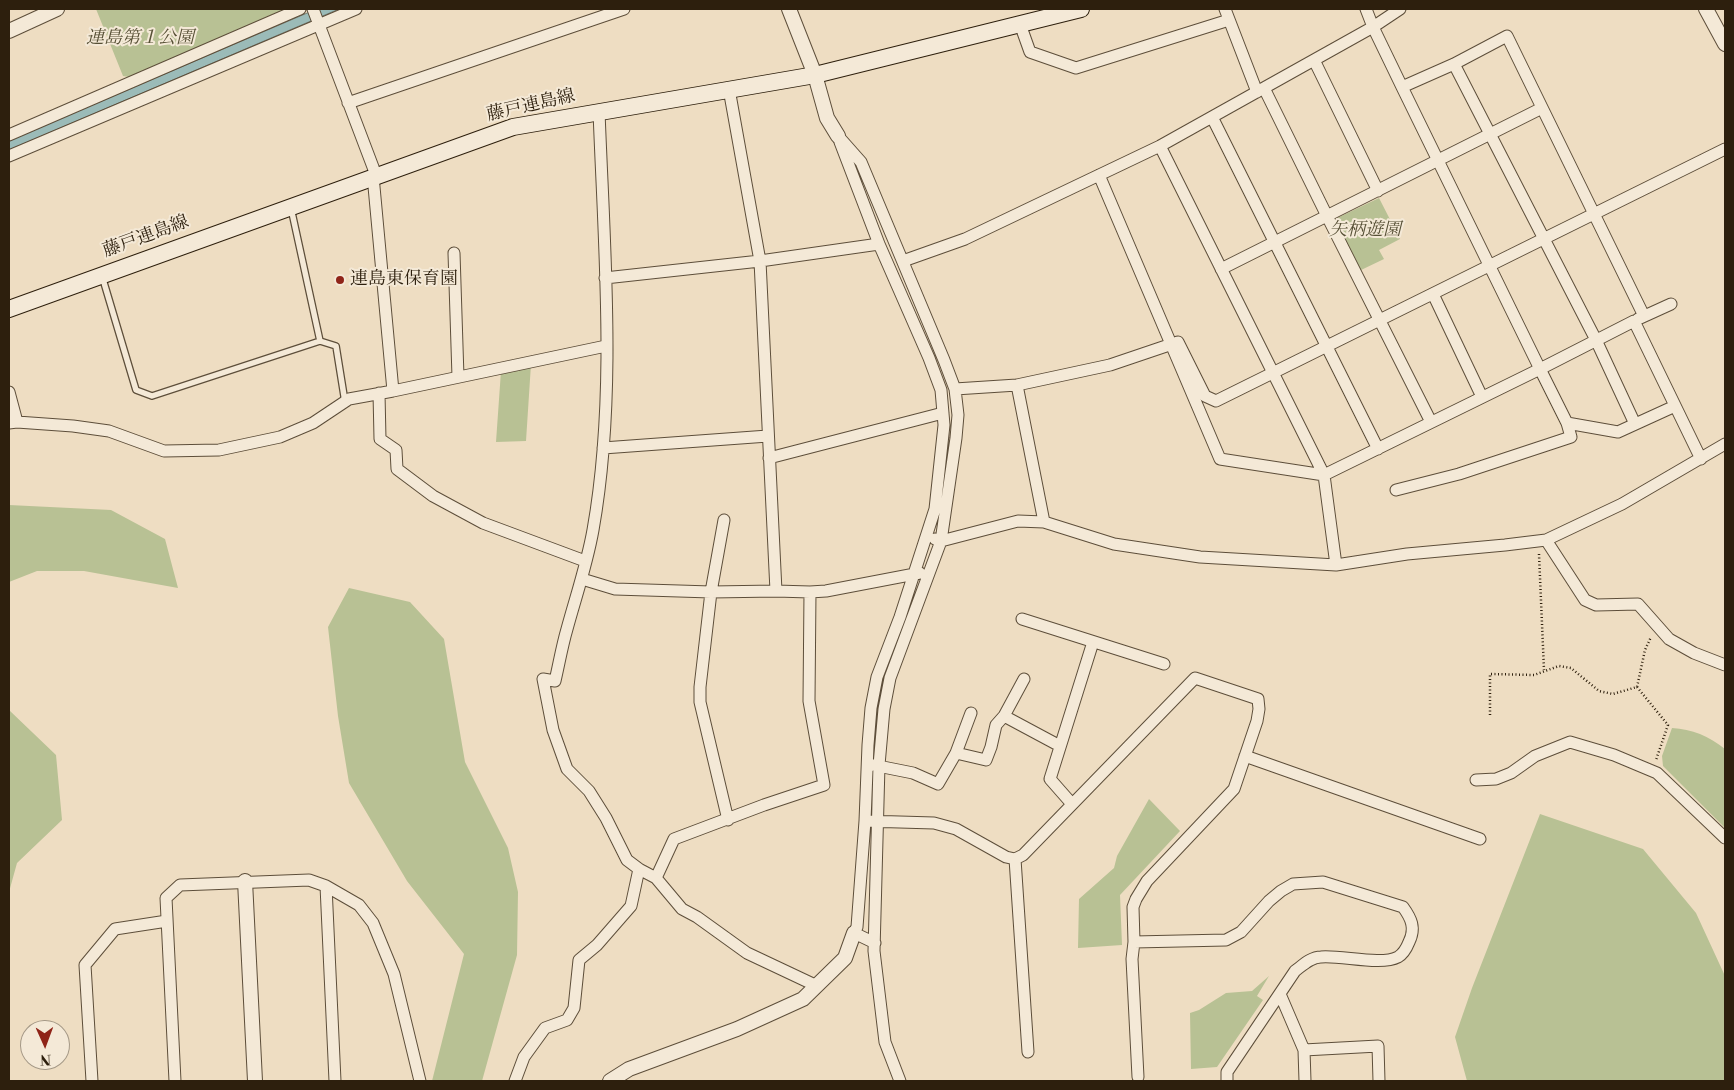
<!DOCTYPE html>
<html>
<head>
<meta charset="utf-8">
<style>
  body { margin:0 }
  #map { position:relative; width:1734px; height:1090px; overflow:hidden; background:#eeddc2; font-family:"Libre Bodoni",serif }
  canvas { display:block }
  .frame { position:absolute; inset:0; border:10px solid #2d1f0d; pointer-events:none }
  .north { position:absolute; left:20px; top:1020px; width:50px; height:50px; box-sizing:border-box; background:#f4e9d7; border:1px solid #a49886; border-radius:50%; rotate:178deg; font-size:14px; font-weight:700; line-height:20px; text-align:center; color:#2d1f0d }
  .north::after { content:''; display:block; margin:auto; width:18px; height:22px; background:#8f2418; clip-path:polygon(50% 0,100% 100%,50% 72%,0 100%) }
</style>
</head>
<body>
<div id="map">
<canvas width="1734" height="1090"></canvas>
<div class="frame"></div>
<div class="north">N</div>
</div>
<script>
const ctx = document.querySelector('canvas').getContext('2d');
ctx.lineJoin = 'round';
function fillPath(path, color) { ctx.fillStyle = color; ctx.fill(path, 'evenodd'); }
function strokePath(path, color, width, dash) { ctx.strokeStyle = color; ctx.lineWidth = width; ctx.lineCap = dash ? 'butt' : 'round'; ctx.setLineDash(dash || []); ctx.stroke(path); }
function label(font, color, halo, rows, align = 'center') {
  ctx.font = font + ' "Libre Bodoni","Noto Serif JP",serif'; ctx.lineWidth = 4; ctx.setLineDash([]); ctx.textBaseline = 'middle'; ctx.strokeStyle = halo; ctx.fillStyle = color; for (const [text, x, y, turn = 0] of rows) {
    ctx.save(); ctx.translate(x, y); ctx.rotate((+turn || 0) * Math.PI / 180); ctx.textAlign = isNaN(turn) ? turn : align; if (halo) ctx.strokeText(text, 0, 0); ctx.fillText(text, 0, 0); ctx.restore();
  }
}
fillPath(new Path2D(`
  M96 9H287L129 77 123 76Z
  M1379 198 1400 239 1379 250 1384 259 1359 271 1337 226V218Z
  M531 364 526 441 496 442 501 371Z
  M9 505 111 510 165 539 178 588 84 571H37L9 582Z
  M349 588 410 602 444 639 465 762 508 848 518 892 517 955 482 1081H432L464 954 407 881 349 783 338 716 328 627Z
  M9 710 56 755 62 820 17 863 9 892Z
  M1672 728C1692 729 1709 736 1725 749V828L1663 766 1662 756Z
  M1149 799 1180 831 1120 895 1122 945 1078 948 1079 899 1114 868 1117 856Z
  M1540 814 1643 849 1696 913 1725 976V1081H1467L1455 1037 1472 988Z
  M1269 976 1257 996 1263 1000 1217 1067 1191 1069 1190 1013 1199 1010 1226 993 1252 991Z`), '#b8c194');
const water = new Path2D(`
  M317 9H339L9 150V141Z`);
fillPath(water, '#9bbbb8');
strokePath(water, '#6f7d74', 1);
const service = new Path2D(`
  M102 276 136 390 152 396 320 341 291 208
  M320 341 336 346 345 402`);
const minor = new Path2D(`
  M313 9 376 175
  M1225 9 1257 92
  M1366 9 1373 27 1402 87 1540 369 1634 321 1701 459
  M1020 24 1030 52 1076 68 1229 20
  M1314 60 1378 191
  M1454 64 1596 340 1635 424
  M1402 87 1454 64 1507 36 1644 316
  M1264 88 1327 216 1431 422
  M729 89 760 261 776 591
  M348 103 624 9
  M599 111C604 248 617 395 593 530 587 564 576 596 567 629 562 646 559 664 555 681L543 679 553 730 567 769 589 791 606 818 627 860 639 869 656 878 674 839 764 805 824 785 809 701 810 592
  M1212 117 1378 449
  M9 135 300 9
  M838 136 861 162 944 360 955 389 958 415 956 438 941 541 890 678 884 709 879 765 874 951 885 1042 900 1081
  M840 142 879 244 929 358 941 390 944 425 935 509 900 617 877 677 871 708 868 745 865 821 857 927 854 933 875 943
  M1160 146 1324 475 1336 565
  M9 156 356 9
  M1099 175 1220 459 1324 475 1540 369 1567 423 1618 432 1675 406
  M373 176 393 391
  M454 253 458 377
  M903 261 965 239 1160 146 1373 27 1400 9
  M1221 269 1542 108
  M605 278 760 261 879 244
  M1433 294 1482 397
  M1638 319 1671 304
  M1017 385 1044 522
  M955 389 1017 385 1110 365 1178 342 1205 396 1216 401 1725 149
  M9 392 17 422
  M379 393 380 439 396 450 397 469 433 496 483 523 585 561
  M9 423 17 422 73 426 109 431 164 451 219 450 280 437 313 423 349 399 393 391 606 346
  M603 448 768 436
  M769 458 943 413
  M1396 490 1459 474 1571 437 1567 423
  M724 520 711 592 700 687V702L728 820
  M935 539 941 541 1018 521 1044 522 1114 544 1200 557 1336 565 1407 554 1505 545 1546 540 1622 504 1725 444
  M1546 540 1585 600 1596 605 1638 604 1669 639 1694 653 1725 665
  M582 579 615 589 711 592 776 591 810 592 826 591 920 573
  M1022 619 1164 664
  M1004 716 1060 746
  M956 753 986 760 991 747 996 725 1004 716 1024 679
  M1245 756 1480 839
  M873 765 913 773 938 784 956 753 971 713
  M1476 780 1496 779 1511 773 1535 756 1570 742 1614 755 1657 773 1725 838
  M1072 804 1050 779 1093 642
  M865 821 934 823 956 829 1006 857 1015 859 1023 855 1195 678 1258 699 1259 709 1257 721 1234 789 1147 881 1136 899 1133 907 1134 942 1132 959 1138 1077
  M1015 859 1028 1052
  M656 878 682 909 697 917 747 953 817 986
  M326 886 335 1081
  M1134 942 1226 940 1241 932 1269 901 1281 891 1293 884 1323 882 1403 907C1411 918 1416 928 1409 942 1407 947 1403 954 1398 957 1381 966 1341 955 1321 957 1311 957 1303 965 1295 971L1227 1072V1081
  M1280 994 1304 1050 1305 1081
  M1304 1050 1378 1046 1379 1081
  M92 1081 85 965 115 929 167 921
  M175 1081 166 898 180 885 309 880 326 886 359 905 373 923 394 974 420 1081
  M515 1081 524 1057 545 1028 567 1020 574 1008 579 960 597 945 631 906 639 869`);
const tertiary = new Path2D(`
  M789 9 815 75 827 118 838 136
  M1706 9 1725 44
  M9 31 57 9
  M245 881 255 1081
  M610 1081 629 1069 737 1029 803 999 845 958 854 933`);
const secondary = new Path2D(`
  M9 309 513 127 815 75 1081 9`);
strokePath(service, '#5d4e3a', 8);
strokePath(minor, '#5d4e3a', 13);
strokePath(tertiary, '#5d4e3a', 16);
strokePath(secondary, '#2d1f0d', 18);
strokePath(new Path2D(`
  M1539 554 1544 670
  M1637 687 1668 725 1656 760
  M1490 715V674L1534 675 1559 666 1571 668 1599 691 1613 694 1637 687 1645 650 1651 637`), '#2d1f0d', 2.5, [1, 2.5]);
strokePath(service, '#f4e9d7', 5.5);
strokePath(minor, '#f4e9d7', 11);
strokePath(tertiary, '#f4e9d7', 14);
strokePath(secondary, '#f4e9d7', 16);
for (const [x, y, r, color] of [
  [340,280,5,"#8f2418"]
]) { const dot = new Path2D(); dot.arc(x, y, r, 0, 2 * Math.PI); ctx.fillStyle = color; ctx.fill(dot); strokePath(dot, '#f4e9d7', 2); }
label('italic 18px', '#575036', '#f4e9d7', [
  ["連島第１公園",140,39],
  ["矢柄遊園",1365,231]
]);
label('18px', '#2d1f0d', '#f4e9d7', [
  ["藤戸連島線",531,106,-13],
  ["藤戸連島線",146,237,-20]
]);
label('18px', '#2d1f0d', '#f4e9d7', [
  ["連島東保育園",350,280]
], 'left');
</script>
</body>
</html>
